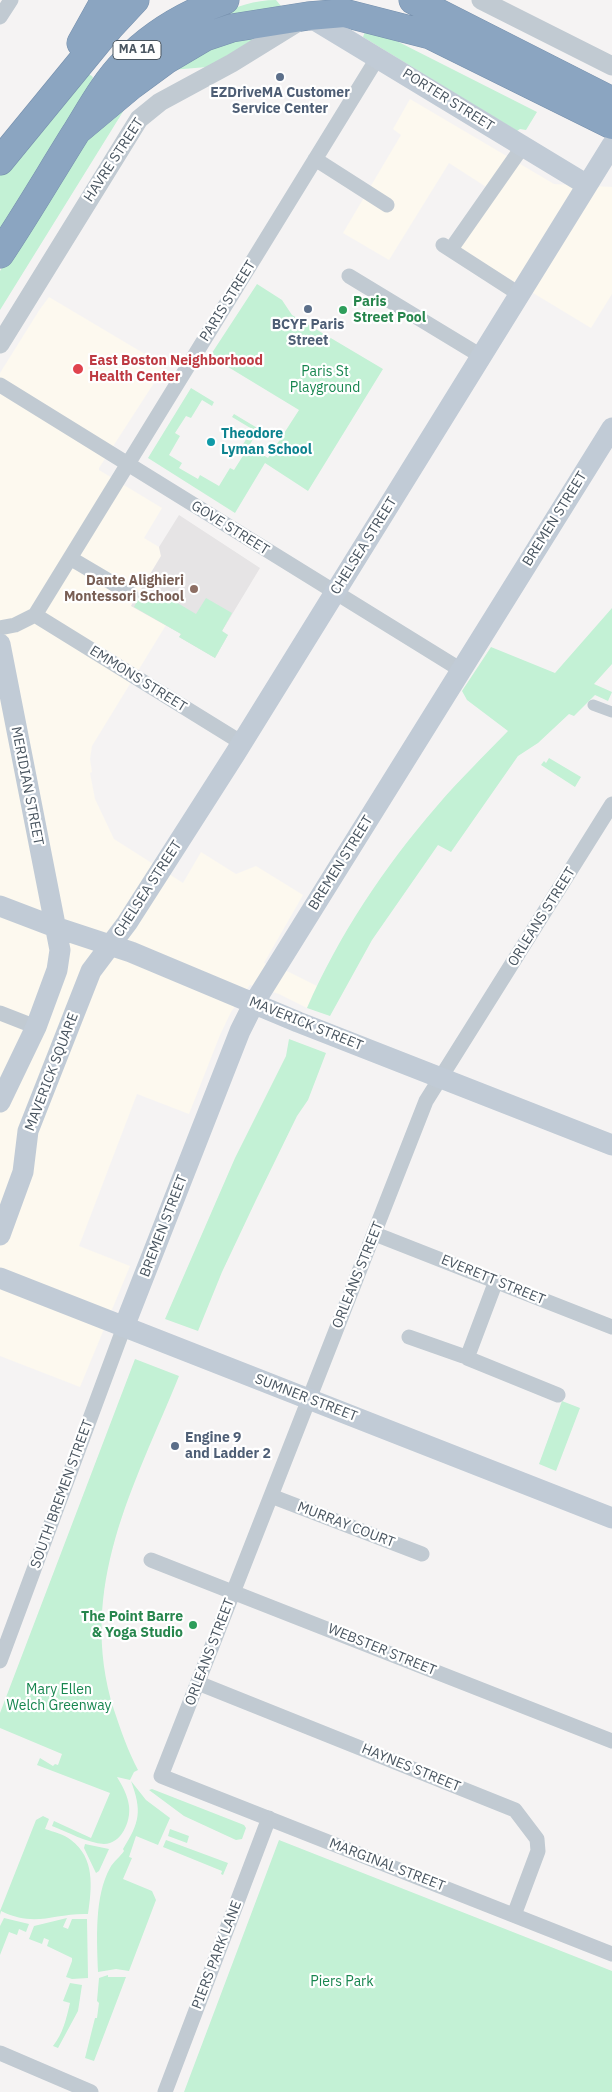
<!DOCTYPE html>
<html>
<head>
<meta charset="utf-8">
<style>
  body { margin:0 }
  canvas { display:block; background:#f5f3f3 }
</style>
</head>
<body>
<canvas width="612" height="2092"></canvas>
<script>
const ctx = document.querySelector('canvas').getContext('2d');
ctx.lineJoin = 'round';
function fillPath(path, color) { ctx.fillStyle = color; ctx.fill(path, 'evenodd'); }
function strokePath(path, color, width, dash) { ctx.strokeStyle = color; ctx.lineWidth = width; ctx.lineCap = dash ? 'butt' : 'round'; ctx.setLineDash(dash || []); ctx.stroke(path); }
function label(font, color, halo, rows, align = 'center') {
  ctx.font = font + ' "IBM Plex Sans",sans-serif'; ctx.lineWidth = 4.5; ctx.setLineDash([]); ctx.textBaseline = 'middle'; ctx.strokeStyle = halo; ctx.fillStyle = color; for (const [text, x, y, turn = 0] of rows) {
    ctx.save(); ctx.translate(x, y); ctx.rotate((+turn || 0) * Math.PI / 180); ctx.textAlign = isNaN(turn) ? turn : align; if (halo) ctx.strokeText(text, 0, 0); ctx.fillText(text, 0, 0); ctx.restore();
  }
}
fillPath(new Path2D(`
  M410 99 554 184 612 187V294L591 328 457 247 494 192 449 163 389 260 343 233 401 135 393 129Z
  M49 297 165 366 99 468V470L162 508 144 538 159 547 161 556 131 605 166 625 92 746 90 759 92 772 90 773 95 799 114 839 183 883 201 852 236 874 256 866 303 895 264 963 289 972 317 986 307 1008 279 994 250 985 231 1012 220 1035 189 1114 137 1094 79 1246 130 1266 80 1387 0 1356V373L40 309Z`), '#fdf9ef');
fillPath(new Path2D(`
  M179 515 260 568 222 631 228 635 215 658 179 637 181 634 131 606 161 556 159 547Z`), '#e6e4e5');
fillPath(new Path2D(`
  M276 0 281 6 282 13 162 46C198 26 234 0 276 0Z
  M367 26 537 112 526 130 520 129 517 131 363 37Z
  M270 31 207 67 171 70 190 54Z
  M86 73 92 76 93 78 51 152 0 236V174Z
  M124 110 0 310V271L76 150 111 118Z
  M257 284 282 300 292 315 383 369 308 491 265 463 235 513 148 458 191 388 214 402 212 406 202 400 191 418 186 416 175 433 180 436 169 455 182 463 179 468 198 479 200 475 219 486 230 468 234 470 246 451 241 448 252 429 232 417 234 414 259 429 249 446 268 458 299 410 210 356Z
  M159 592 196 614 206 598 232 613 222 631 228 635 215 658 179 637 181 634 134 607 140 595Z
  M612 608V664L594 684 612 692 608 701 595 695 574 716 569 714 538 743 518 756 451 852 438 845 372 940 330 1016 307 1008C339 935 384 867 437 806 459 780 484 756 508 731L467 700 462 691 491 647 555 673Z
  M549 758 581 777 575 787 541 765 544 761 546 763Z
  M289 1039 326 1053 308 1100 297 1116 256 1200 222 1272 198 1331 165 1319 235 1158 286 1056Z
  M135 1359 179 1376C134 1487 76 1587 114 1710 121 1731 128 1751 138 1770L134 1772 130 1780 117 1777C122 1785 128 1796 129 1806 131 1822 121 1844 104 1844 87 1843 68 1832 52 1826L54 1821 91 1838 110 1793 37 1765 40 1758 53 1766 55 1764 58 1765 62 1754 0 1728V1713Z
  M562 1401 580 1408 556 1471 539 1464Z
  M131 1781 146 1800 170 1818 158 1845 136 1836 129 1857 132 1858 123 1879 152 1891 156 1900 129 1971 116 1969 98 1972C97 1940 94 1897 110 1868 113 1862 120 1857 124 1851L123 1849C140 1822 142 1811 131 1781Z
  M152 1789 244 1825 246 1828 242 1839 236 1840 184 1816 149 1790Z
  M43 1816 49 1819 45 1829C54 1832 64 1834 71 1840 95 1858 92 1887 88 1914 53 1913 36 1928 1 1911L0 1915V1911L36 1820Z
  M170 1829 189 1836 187 1843 168 1836Z
  M166 1840 228 1863 223 1875 221 1874 222 1871 163 1847Z
  M279 1840 612 1971V2092H184Z
  M85 1844 109 1849 99 1871 96 1873 95 1871 84 1848Z
  M4 1918 29 1924 26 1932 19 1929 17 1935 9 1932 0 1955V1926Z
  M67 1918 63 1927 68 1929 72 1919H87L88 1978 72 1979 66 1977 72 1961V1958L47 1946 49 1940 44 1938 42 1944 29 1939 34 1926Z
  M108 1975V1977H126L94 2061 85 2058 95 2018H97L99 2003 97 2001 99 1978Z
  M70 1983 82 1985 78 2011 58 2048 53 2046C63 2033 66 2020 70 2003L63 2001Z`), '#c3f1d5');
const motorway = new Path2D(`
  M413 0 612 101
  M418 29 612 125
  M81 43 105 0
  M77 131 132 85 166 60 205 37 232 28 308 16 344 13 434 36
  M0 161 109 28 135 0
  M0 254C26 215 50 174 75 134 90 110 105 82 125 62 153 33 188 13 225 0`);
strokePath(motorway, '#7690ad', 29);
strokePath(new Path2D(`
  M593 705 612 712`), '#c1cad2', 11);
strokePath(new Path2D(`
  M0 17 11 0
  M315 159 387 205
  M443 245 519 294
  M451 249 523 146
  M349 276 481 356
  M0 385 461 670
  M70 558 131 594
  M35 615 242 743
  M0 628 15 625 35 615 378 57
  M612 804 426 1101 161 1776 612 1954
  M0 1013 36 1027
  M375 1234 612 1327
  M496 1281 467 1358 558 1395
  M409 1337 463 1356 466 1355
  M271 1496 422 1554
  M151 1560 612 1741
  M0 1661 124 1327
  M198 1683 515 1810 537 1839 538 1851 514 1915
  M0 2053 91 2092
  M165 2092 269 1818`), '#c1cad2', 15);
strokePath(new Path2D(`
  M481 0 612 66
  M0 344 139 119 160 102 232 63 300 21`), '#c1cad2', 19);
strokePath(new Path2D(`
  M308 16 587 185
  M0 644 60 950 57 970 36 1027 0 1102
  M0 906 55 927 131 952 298 1022 612 1145
  M0 1235 23 1172 28 1131 91 971 127 923 235 754 612 145
  M0 1278 612 1518
  M124 1327 240 1031 254 1003 612 428`), '#c1cbd6', 21);
strokePath(motorway, '#8ba5c1', 28);
for (const [x, y, r, color] of [
  [280,77,5,"#5c6f8a"],
  [308,309,5,"#5c6f8a"],
  [343,310,5,"#2e9e5b"],
  [78,369,6,"#e0444e"],
  [211,442,5,"#0f9aa8"],
  [194,589,5,"#8d6e63"],
  [175,1446,5,"#5c6f8a"],
  [193,1625,5,"#2e9e5b"]
]) { const dot = new Path2D(); dot.arc(x, y, r, 0, 2 * Math.PI); ctx.fillStyle = color; ctx.fill(dot); strokePath(dot, '#fff', 2); }
for (const [x, y, w] of [
  [137,50,48]
]) { const box = new Path2D(); box.roundRect(x - w / 2, y - 9.5, w, 19, 4); ctx.fillStyle = '#fff'; ctx.fill(box); strokePath(box, '#4a5661', 1); }
label('bold 12px', '#4a5661', null, [
  ["MA 1A",137,50]
]);
label('bold 14px', '#4e5e75', '#fff', [
  ["EZDriveMA Customer",280,93],
  ["Service Center",280,109],
  ["BCYF Paris",308,325],
  ["Street",308,341],
  ["Engine 9",185,1438,"left"],
  ["and Ladder 2",185,1454,"left"]
]);
label('14px', '#4a5661', '#fff', [
  ["PORTER STREET",448,100,32],
  ["HAVRE STREET",114,160,-57],
  ["PARIS STREET",228,301,-58],
  ["BREMEN STREET",555,519,-58],
  ["GOVE STREET",230,528,32],
  ["CHELSEA STREET",364,546,-58],
  ["EMMONS STREET",138,679,32],
  ["MERIDIAN STREET",27,786,79],
  ["BREMEN STREET",341,863,-58],
  ["CHELSEA STREET",148,889,-57],
  ["ORLEANS STREET",542,917,-58],
  ["MAVERICK STREET",306,1024,22],
  ["MAVERICK SQUARE",52,1072,-69],
  ["BREMEN STREET",164,1226,-69],
  ["ORLEANS STREET",358,1275,-68],
  ["EVERETT STREET",493,1280,22],
  ["SUMNER STREET",306,1398,21],
  ["SOUTH BREMEN STREET",62,1494,-70],
  ["MURRAY COURT",346,1525,21],
  ["WEBSTER STREET",382,1650,22],
  ["ORLEANS STREET",210,1652,-69],
  ["HAYNES STREET",411,1768,22],
  ["MARGINAL STREET",387,1865,21],
  ["PIERS PARK LANE",217,1955,-69]
]);
label('bold 14px', '#27864d', '#fff', [
  ["Paris",353,302],
  ["Street Pool",353,318],
  ["The Point Barre",183,1617,"right"],
  ["& Yoga Studio",183,1633,"right"]
], 'left');
label('bold 14px', '#be3a42', '#fff', [
  ["East Boston Neighborhood",89,361],
  ["Health Center",89,377]
], 'left');
label('14px', '#17864f', '#fff', [
  ["Paris St",325,372],
  ["Playground",325,388],
  ["Mary Ellen",59,1690],
  ["Welch Greenway",59,1706],
  ["Piers Park",342,1982]
]);
label('bold 14px', '#0d838f', '#fff', [
  ["Theodore",221,434],
  ["Lyman School",221,450]
], 'left');
label('bold 14px', '#785e54', '#fff', [
  ["Dante Alighieri",184,581],
  ["Montessori School",184,597]
], 'right');
</script>
</body>
</html>
